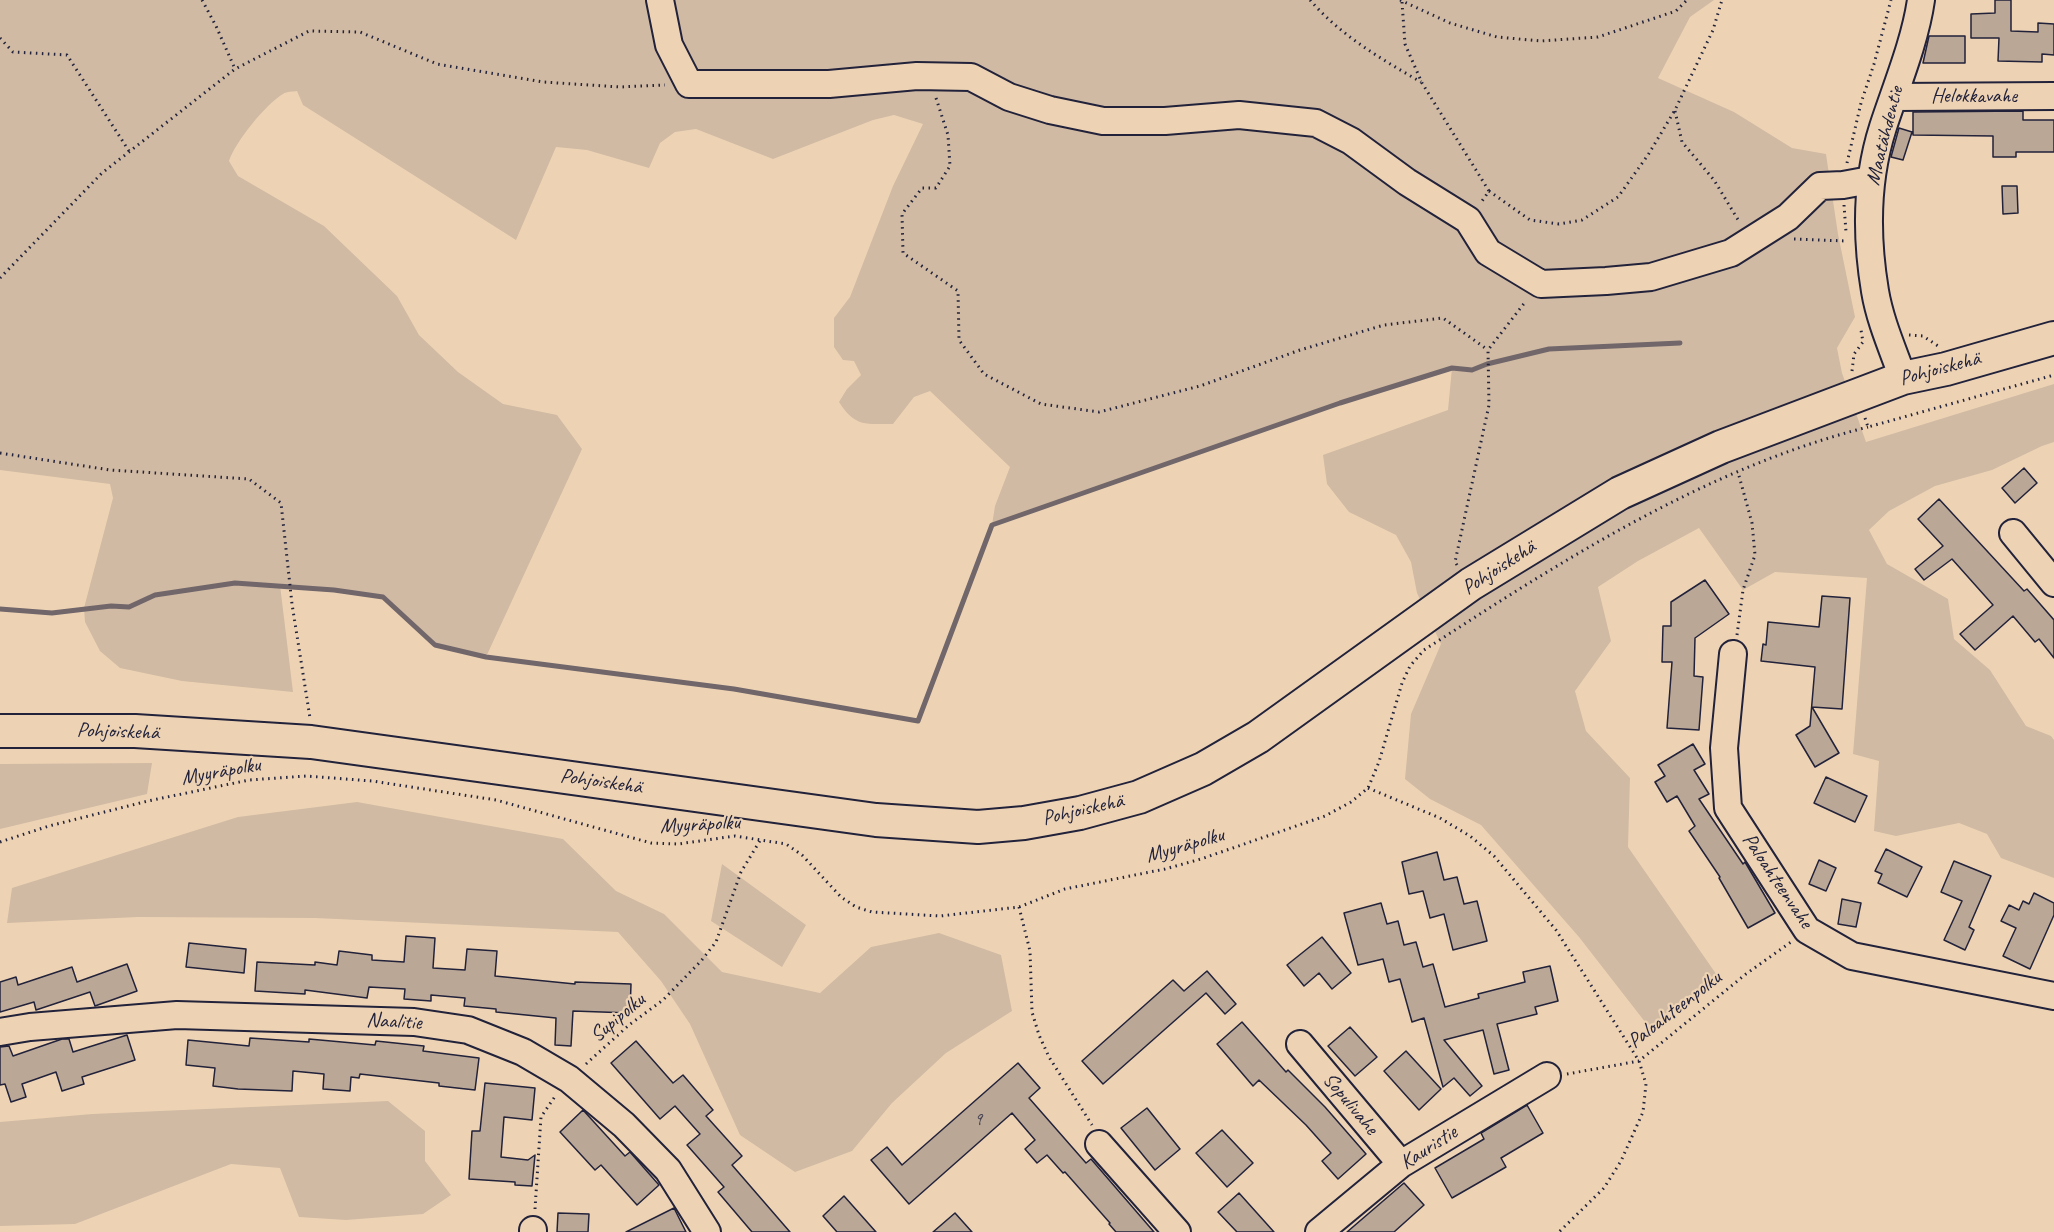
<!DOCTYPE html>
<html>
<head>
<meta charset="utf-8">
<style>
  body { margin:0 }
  canvas { display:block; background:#edd3b4 }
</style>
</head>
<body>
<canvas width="2054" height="1232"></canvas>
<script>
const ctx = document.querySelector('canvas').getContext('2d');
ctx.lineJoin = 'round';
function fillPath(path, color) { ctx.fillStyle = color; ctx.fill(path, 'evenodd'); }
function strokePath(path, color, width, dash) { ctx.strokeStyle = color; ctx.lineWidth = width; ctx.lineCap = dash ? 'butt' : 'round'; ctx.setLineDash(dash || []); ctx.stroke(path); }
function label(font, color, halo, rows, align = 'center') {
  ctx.font = font + ' Caveat,sans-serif'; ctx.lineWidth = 4.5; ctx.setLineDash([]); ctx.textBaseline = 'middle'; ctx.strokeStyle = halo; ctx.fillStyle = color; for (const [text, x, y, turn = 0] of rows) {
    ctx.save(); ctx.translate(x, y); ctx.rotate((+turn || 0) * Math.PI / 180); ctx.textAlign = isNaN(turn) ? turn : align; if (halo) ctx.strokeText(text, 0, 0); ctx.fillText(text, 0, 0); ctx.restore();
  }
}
fillPath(new Path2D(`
  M0 0H1714L1690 17 1658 78 1734 112 1792 148 1826 154 1838 234 1855 317 1837 348 1842 373 1866 442 2054 384V442L2042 446 1992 470 1935 486 1889 511 1869 530 1887 564 1948 599 1954 639 1990 670 2026 726 2051 736 2054 740V878L2001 858 1987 834 1959 823 1896 836 1874 831 1879 761 1853 754 1867 578 1775 572 1743 590 1699 528 1638 561 1598 587 1611 641 1575 691 1586 731 1630 778 1628 847 1721 981 1649 1027 1579 937 1481 825 1430 799 1405 779 1411 714 1441 644 1417 593 1411 562 1396 535 1349 512 1327 484 1323 455 1448 410 1452 368 1340 403 992 525 995 506 1010 467 930 391 914 397 893 424C865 424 855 427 839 402L847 389 861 375 854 361 843 360 834 347V318L850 297 893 186 923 124 894 115 873 120 773 159 696 129 675 132 660 143 649 168 587 150 556 147 516 240 303 105 297 91C293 92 287 91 283 94 265 105 236 141 229 161L238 176 324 226 397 296 419 335 458 372 503 404 557 415 582 449 486 657 435 645 383 597 334 590 280 585 293 692 182 681 120 668 100 651 85 622 84 608 113 498 110 484 0 470Z
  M152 763 147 794 0 829V764Z
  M357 802 563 839 616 891 664 914 722 972 820 993 871 947 939 933 1001 955 1012 1011 946 1053 892 1103 852 1151 795 1172 740 1135 690 1024 661 981 618 932 315 918 138 917 7 923 12 888 238 817Z
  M722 864 806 925 782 967 711 921Z
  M388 1101 425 1131V1161L451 1195 423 1214 346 1220 299 1217 280 1168 231 1164 75 1224 0 1226V1122L92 1114Z`), '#d0baa3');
strokePath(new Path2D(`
  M0 609 52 613 111 606 129 607 155 595 235 583 334 590 383 597 435 645 486 657 734 689 918 721 992 525 1340 403 1452 368 1472 370 1487 364 1549 349 1680 343`), '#71666a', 5);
const building = new Path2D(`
  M1995 0H2011V31L2038 32V23L2054 24V55L2042 54V62L1998 61 1999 38H1971V14L1995 13Z
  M1929 36H1965V63H1923Z
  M2023 111V120H2054V152H2016V157H1993V136L1913 135V112Z
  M1899 128 1912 132 1903 160 1891 157Z
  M2002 186H2017L2018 213 2003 214Z
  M2024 468 2037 483 2015 503 2002 488Z
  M1939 499 2024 591 2027 589 2054 620V658L2039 639 2035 642 2013 616 1975 650 1960 634 1993 605 1952 559 1924 580 1915 569 1943 546 1918 519Z
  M1705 580 1729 614 1695 638 1694 676 1703 677 1699 730 1667 728 1672 662H1662L1663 626H1671V602Z
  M1822 596 1850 598 1842 709 1812 707 1839 753 1815 767 1796 735 1810 726 1815 667 1761 661 1763 644 1766 645 1768 622 1819 627Z
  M1693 744 1705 764 1694 770 1709 794 1699 799 1743 864 1745 862 1775 913 1748 928 1719 878 1720 877 1689 831 1695 826 1677 796 1667 802 1655 782 1665 776 1658 765Z
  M1826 777 1867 796 1855 822 1814 803Z
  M1886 849 1922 867 1907 897 1878 883 1882 874 1875 871Z
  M1437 852 1444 880 1457 877 1464 904 1477 901 1487 941 1453 950 1444 914 1430 918 1423 891 1409 894 1402 862Z
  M1819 860 1836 868 1826 891 1809 884Z
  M1954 861 1991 876 1969 927 1974 930 1965 950 1944 940 1962 901 1941 892Z
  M2034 893 2054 903V915L2030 969 2003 956 2016 928 2001 921 2009 905 2019 910 2023 901 2029 904Z
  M1842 899 1861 903 1856 927 1838 924Z
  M1381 903 1387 924 1398 921 1404 945 1416 942 1423 967 1433 964 1445 1007 1479 998 1478 994 1525 982 1523 972 1550 966 1558 1001 1535 1007 1537 1014 1497 1024 1509 1070 1494 1074 1483 1030 1444 1040 1482 1086 1470 1096 1454 1078 1443 1087 1424 1018 1412 1022 1400 979 1389 982 1383 959 1358 965 1344 913Z
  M406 936 435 938 433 968 465 970 467 949 497 951 495 976 575 984V982L631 984 630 1013 573 1011 571 1046 555 1045 556 1018 496 1012V1009L464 1006 465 998 431 995V1001L404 999 405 989 369 987 367 998 305 990V994L255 991 257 962 315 965V962L337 965 339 951 372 955V960L404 962Z
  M1322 937 1351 973 1332 989 1319 973 1304 986 1287 965Z
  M189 943 246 949 244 973 186 967Z
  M127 964 137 991 95 1006 90 992 36 1010 34 1002 0 1012V982L16 977 18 985 72 967 77 982Z
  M1207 971 1236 1004 1225 1014 1206 993 1103 1084 1082 1061 1173 980 1184 991Z
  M1242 1022 1286 1072 1288 1070 1325 1107 1366 1154 1338 1179 1322 1161 1331 1153 1306 1125 1259 1080 1253 1086 1217 1044Z
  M1350 1027 1377 1057 1355 1076 1328 1046Z
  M127 1035 135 1060 82 1077 84 1084 62 1091 56 1072 22 1084 26 1097 11 1102 5 1084 0 1085V1047L9 1046 13 1056 62 1039H69L73 1052Z
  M250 1038 309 1042V1039L375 1045 376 1041 424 1046 423 1051 479 1058 475 1090 439 1086V1083L360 1074 359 1078 351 1077 350 1091 323 1089 324 1074 293 1071 292 1091 238 1089 213 1086 215 1068 186 1065 188 1040 249 1046Z
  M636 1041 673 1083 683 1075 713 1110 706 1116 742 1156 732 1165 790 1232H752L718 1192 724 1187 687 1145 700 1134 675 1106 660 1119 611 1063Z
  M1406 1051 1441 1089 1419 1110 1384 1071Z
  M1018 1063 1040 1088 1029 1098 1086 1163 1091 1159 1154 1232H1116L1109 1224 1110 1223 1065 1172 1063 1173 1047 1155 1037 1163 1025 1149 1035 1140 1012 1113 909 1204 871 1160 887 1147 902 1165Z
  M485 1083 535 1088 532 1120 504 1117 501 1157 528 1160 535 1155 532 1186 515 1185V1182L469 1179 472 1131H480Z
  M1527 1105 1543 1133 1501 1158 1506 1167 1452 1198 1435 1168 1484 1139 1481 1133Z
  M1147 1108 1180 1149 1155 1170 1121 1128Z
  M583 1110 625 1156 630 1152 659 1185 637 1205 601 1165 595 1170 560 1132Z
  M1222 1130 1253 1163 1227 1187 1196 1153Z
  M1404 1183 1424 1205 1394 1232H1347Z
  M1239 1193 1274 1232H1237L1218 1212Z
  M844 1196 876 1232H837L823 1216Z
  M674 1208 686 1232H626Z
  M558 1213 589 1214 588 1232H557Z
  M955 1213 972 1232H933Z`);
fillPath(building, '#baa796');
strokePath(building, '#22223b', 1.5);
const minor = new Path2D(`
  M660 0 669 45 689 84H829L917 76 971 77 1009 97 1050 110 1103 121H1165L1239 115 1316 123 1351 141 1407 182 1468 220 1488 252 1541 284 1606 281 1651 277 1731 253 1788 217 1820 186 1843 185 1870 180
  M1894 97 2054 96
  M1903 378C1893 350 1880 321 1875 291 1866 237 1866 180 1883 127 1896 87 1915 42 1921 0
  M2013 533 2054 583
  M1733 654 1724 748 1728 808 1807 930 1852 956 2054 996
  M0 1032 30 1027 177 1015 414 1022 468 1030 523 1052 569 1079 624 1125 668 1170 707 1232
  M1300 1044 1401 1164
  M1099 1144 1177 1232
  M533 1232V1230
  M1319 1232 1401 1164 1547 1076`);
const major = new Path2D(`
  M0 731H135L311 742 876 820 978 827 1024 823 1080 813 1139 797 1203 769 1258 737 1471 584 1620 493 1721 447 1903 378 1946 369 2054 338`);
strokePath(minor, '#22223b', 30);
strokePath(major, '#22223b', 36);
strokePath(new Path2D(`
  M202 0 216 26 235 69
  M1310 0C1340 35 1381 59 1421 82
  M1400 0 1450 23 1497 37 1541 41 1598 37 1676 11 1687 0
  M1402 2 1405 44 1422 83 1489 191 1480 204
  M0 38 13 52 67 55 129 151
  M936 98 948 135 950 166 936 188H922L902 214 903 253 958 291 959 340 984 374 1041 404 1099 412 1200 386 1300 350 1384 325 1443 318 1488 350
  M1675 111 1682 142 1714 180 1740 223
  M1847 163 1861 103 1874 64 1891 0
  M1489 191 1530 220 1559 224 1582 220 1618 197 1648 155 1675 110 1713 30 1722 0
  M1844 205 1846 232
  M1794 239 1846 241
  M0 278 102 173 235 69 309 31 360 32 437 64 543 82 620 87 665 85
  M1909 335 1923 336 1938 346
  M1852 371 1854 354 1863 342 1861 330
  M1865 418 1868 427 2054 375
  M0 453 110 470 249 479 281 503 292 604 310 718
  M1457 565 1455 562 1489 405 1488 350 1526 301
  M1737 635 1743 590 1755 555 1752 523 1738 472
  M1368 788 1440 818 1470 836 1494 856 1556 930 1639 1061 1646 1084 1643 1112 1621 1161 1604 1188 1559 1232
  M0 842 49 826 148 801 249 780 306 776 372 781 496 800 651 843 678 844 735 836 786 844 802 855 841 897 856 907 872 912 940 916 1019 907 1065 889 1165 869 1201 859 1325 816 1351 802 1368 788 1379 762 1402 683 1410 666 1424 650C1563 560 1706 468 1868 427
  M1019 907 1030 951 1032 1012 1039 1035 1049 1057 1092 1125
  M586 1064 629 1025 663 1000 701 961 716 942 741 872 761 839
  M1567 1074 1639 1061 1746 974 1791 942
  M535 1209 541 1117 556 1095`), '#22223b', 3, [1.5, 4.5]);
strokePath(minor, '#edd3b4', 26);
strokePath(major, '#edd3b4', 32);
label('18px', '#484352', null, [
  ["9",978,1120]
]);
label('21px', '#22223b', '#edd3b4', [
  ["Helokkavahe",1974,96],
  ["Maatähdentie",1885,136,-76],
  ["Pohjoiskehä",1940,369,-15],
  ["Pohjoiskehä",1499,568,-33],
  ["Pohjoiskehä",118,732,2],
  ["Myyräpolku",221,772,-10],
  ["Pohjoiskehä",601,782,8],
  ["Pohjoiskehä",1083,810,-13],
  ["Myyräpolku",700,825,-3],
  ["Myyräpolku",1185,846,-16],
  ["Paloahteenvahe",1777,881,56],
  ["Paloahteenpolku",1675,1010,-38],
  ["Supipolku",618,1018,-40],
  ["Naalitie",394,1022,3],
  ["Sopulivahe",1350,1104,50],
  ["Kauristie",1429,1148,-33]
]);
</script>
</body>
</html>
